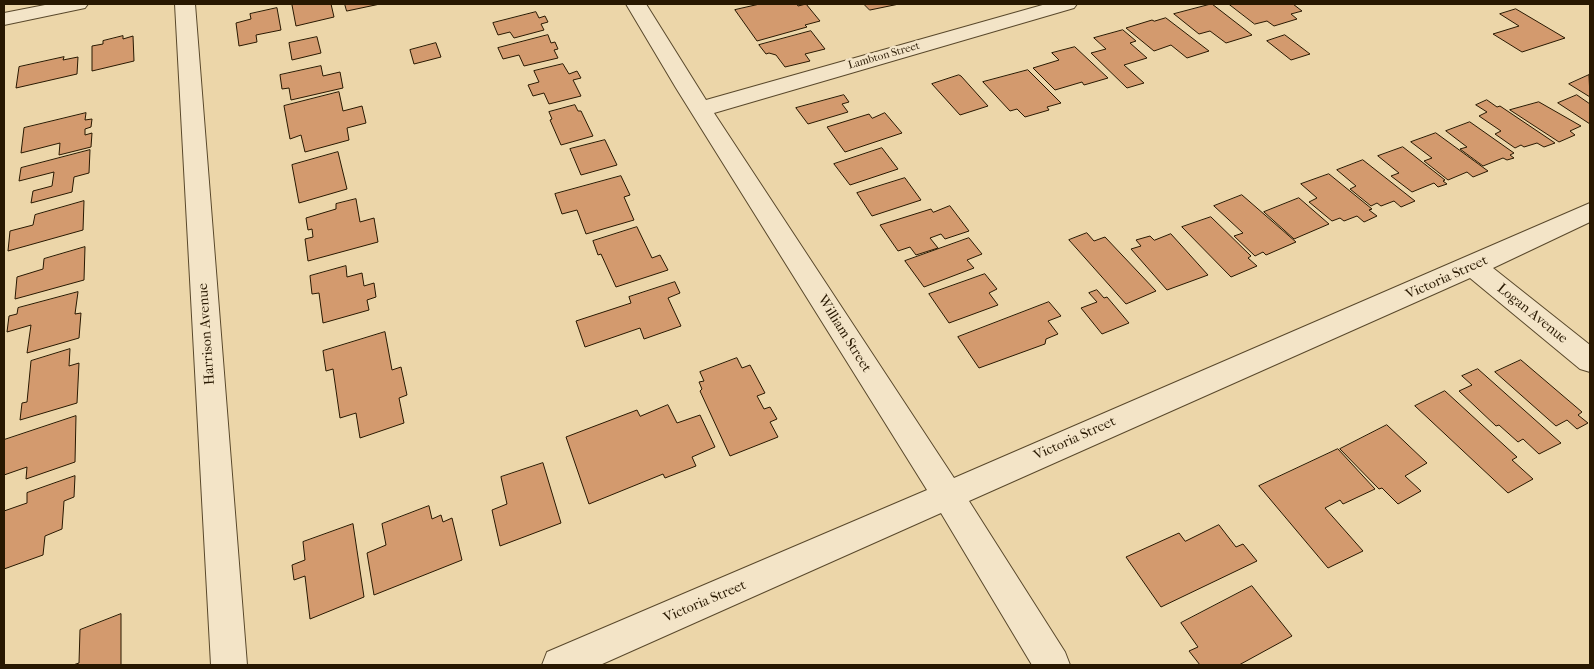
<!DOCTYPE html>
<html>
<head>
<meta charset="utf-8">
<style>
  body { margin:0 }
  #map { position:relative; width:1594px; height:669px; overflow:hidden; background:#ecd6a9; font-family:"IM FELL French Canon",serif }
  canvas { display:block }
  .frame { position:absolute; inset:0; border:5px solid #281801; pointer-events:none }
</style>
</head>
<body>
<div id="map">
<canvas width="1594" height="669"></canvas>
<div class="frame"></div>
</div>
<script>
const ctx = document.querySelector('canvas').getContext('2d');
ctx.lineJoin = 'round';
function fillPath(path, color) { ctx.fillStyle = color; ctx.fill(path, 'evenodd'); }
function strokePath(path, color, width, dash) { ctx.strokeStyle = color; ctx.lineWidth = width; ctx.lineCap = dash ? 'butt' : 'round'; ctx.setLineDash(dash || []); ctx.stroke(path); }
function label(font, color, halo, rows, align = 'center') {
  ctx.font = font + ' "IM FELL French Canon",serif'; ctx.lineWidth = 5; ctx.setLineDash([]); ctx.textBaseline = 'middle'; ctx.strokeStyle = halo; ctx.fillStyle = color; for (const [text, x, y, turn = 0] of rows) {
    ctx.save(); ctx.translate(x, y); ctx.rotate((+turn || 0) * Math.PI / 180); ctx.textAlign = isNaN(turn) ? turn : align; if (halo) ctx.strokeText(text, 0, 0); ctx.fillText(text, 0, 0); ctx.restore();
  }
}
const building = new Path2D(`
  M296 4H331L334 17 296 26 292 5Z
  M345 4H380L347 11Z
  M760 4H797L798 6 806 4 820 21 805 25 807 27 757 41 735 10Z
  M864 4H899L870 10Z
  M1212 4 1252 35 1226 43 1210 31 1199 34 1174 14Z
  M1229 4H1293L1302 11 1291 14 1297 19 1274 26 1267 21 1255 24Z
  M277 8 281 30 256 35 257 42 239 46 236 23 251 19 250 14Z
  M1516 9 1565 38 1522 52 1493 34 1519 26 1500 14Z
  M536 12 539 18 545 16 548 22 541 24 544 30 514 38 510 32 498 35 493 23Z
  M1166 18 1209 51 1187 58 1171 45 1154 51 1126 28 1152 20 1154 21Z
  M1123 30 1136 41 1130 43 1147 58 1124 65 1144 83 1127 88 1091 53 1106 49 1094 38Z
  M811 31 825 49 805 54 810 61 785 67 776 55 769 53 766 54 759 45Z
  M548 35 551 43 555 42 558 49 554 50 558 58 524 66 519 55 503 59 498 48Z
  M1285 35 1310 54 1291 60 1267 41Z
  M123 36V39L133 36 134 61 92 71V46L103 44V41Z
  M317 37 321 53 292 60 289 43Z
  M436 43 441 57 414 64 410 50Z
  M1075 47 1108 78 1084 85 1082 82 1055 90 1033 68 1059 60 1052 53Z
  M64 57 63 60 78 57 77 74 16 88 19 67Z
  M563 64 569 74 577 71 581 78 573 80 581 96 549 104 544 93 533 96 528 85 539 82 534 71Z
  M321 66 323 76 340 72 343 88 291 100 289 88 282 89 280 75Z
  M1028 70 1061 103 1047 107 1049 110 1025 117 1017 109 1010 111 983 82Z
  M959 75 961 76 988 106 960 115 932 84Z
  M1589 75 1590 97 1569 84Z
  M339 92 343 111 362 106 366 123 347 128 349 140 305 152 301 135 290 139 284 106Z
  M844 95 849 102 842 104 848 112 808 124 796 108Z
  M1577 95 1590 104V124L1558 103Z
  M1487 100 1497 107 1500 106 1555 143 1544 147 1537 143 1524 147 1521 145 1515 148 1495 134 1501 131 1479 116 1487 112 1476 105Z
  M1539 102 1581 126 1570 131 1575 135 1559 142 1510 110Z
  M575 105 578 111H581L593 136 561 145 550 120 552 119 549 112Z
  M86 113 85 120 92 119 91 127 85 129V135L92 133 91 147 59 155 60 143 21 153 24 128Z
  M885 113 902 133 845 152 827 127 869 114 872 118Z
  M1470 122 1514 153 1510 155 1514 158 1507 160 1503 158 1483 166 1460 149 1467 147 1446 131Z
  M1436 133 1488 171 1473 177 1467 172 1448 180 1424 161 1432 158 1411 142Z
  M605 140 617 165 581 175 570 149Z
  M1403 147 1445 180 1443 181 1447 184 1438 187 1434 183 1412 192 1391 176 1399 173 1378 156Z
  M882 148 898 169 850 185 834 164Z
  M90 150 89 173 74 177 72 192 31 203 33 191 52 186 54 172 19 181 21 168Z
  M338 152 347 189 299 203 292 165Z
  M1363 160 1415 201 1401 207 1394 201 1381 206 1377 203 1371 206 1350 189 1356 186 1337 170Z
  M1329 174 1372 209 1369 210 1377 216 1364 222 1357 216 1344 221 1340 218 1332 221 1309 202 1317 198 1301 184Z
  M621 176 630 195 624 197 634 220 586 234 577 210 562 214 555 194Z
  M905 178 921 200 872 216 857 193Z
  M1242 195 1296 242 1266 255 1263 252 1255 256 1234 236 1243 233 1214 206Z
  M1299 198 1329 224 1294 239 1264 212Z
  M356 199 360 222 374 218 378 242 308 261 305 239 313 237 312 229 308 230 306 218 336 209V204Z
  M84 201 83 230 8 251 10 231 33 225 35 215Z
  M950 206 969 231 945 239 941 234 930 238 938 248 916 255 910 247 898 251 880 225 931 209 933 212Z
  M1211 217 1251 256 1248 258 1257 266 1231 277 1182 227Z
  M637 227 652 258 660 255 668 270 616 287 601 254 598 255 593 241Z
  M1087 233 1094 241 1105 237 1156 291 1126 304 1069 240Z
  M1171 234 1208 275 1167 290 1131 249 1141 246 1136 240 1150 236 1154 240Z
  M969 238 982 254 967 260 974 268 924 287 905 261Z
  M85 247 84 280 15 299 17 277 43 269 44 259Z
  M346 266 347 277 362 273 364 286 374 283 376 297 367 300 369 310 323 323 319 293 312 294 310 276Z
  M985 274 997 289 989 293 998 305 949 323 929 294Z
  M675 282 680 293 668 298 681 326 644 339 640 328 585 347 576 321 631 303 629 297Z
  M1097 290 1104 298 1107 297 1129 323 1102 334 1081 308 1097 302 1089 293Z
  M78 292 75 314 81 313 79 338 27 353 31 325 7 332 9 316 17 314 18 308Z
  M1049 302 1061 316 1048 321 1058 334 1046 339 1045 344 979 368 958 337Z
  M385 332 392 370 401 367 407 395 399 398 404 423 360 438 356 413 340 418 333 369 326 371 323 351Z
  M70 349 69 366 79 363 77 403 20 420 22 403 27 402 31 361Z
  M737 358 742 368 750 365 765 393 757 396 764 409 770 407 777 419 770 422 778 437 730 456 700 391 702 389 699 382 704 381 700 372Z
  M1521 360 1582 412 1578 415 1588 423 1577 429 1567 420 1556 426 1495 372Z
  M1478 369 1561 443 1539 454 1523 439 1518 442 1499 425 1496 426 1459 391 1472 385 1462 376Z
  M1445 391 1517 457 1512 460 1533 479 1508 493 1415 406Z
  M668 405 677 423 700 415 715 447 692 457 696 466 665 478 663 474 589 504 566 437 637 410 640 416Z
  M76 416 75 462 26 479 27 467 4 475V440Z
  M1387 425 1427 463 1405 476 1421 491 1398 504 1382 488 1379 489 1340 449Z
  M1338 449 1375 489 1343 504 1340 500 1325 508 1363 551 1328 568 1259 486Z
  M543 463 561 523 500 546 492 510 507 504 501 477Z
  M75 476 74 497 64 501 62 529 45 536 43 555 4 569V511L27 503V493Z
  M429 506 432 519 441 515 443 522 452 518 462 560 374 595 367 553 386 545 382 524Z
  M353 524 364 597 310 619 305 576 294 580 292 565 305 560 303 542Z
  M1219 525 1236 547 1243 544 1257 561 1161 607 1126 557 1179 533 1185 541Z
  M1252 586 1292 636 1239 665H1200L1189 651 1198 647 1181 623Z
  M121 614V665H73L79 663 80 630Z`);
fillPath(building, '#d39a6e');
strokePath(building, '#281801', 1);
const minor = new Path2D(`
  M175 4H195L247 665H211Z
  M626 4H646L706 100 1046 4H1077L1074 8 714 113 954 478 1590 203V222L1493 268 1590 345V372L1580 369 1470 278 969 501 1065 652 1070 665H1032L941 513 600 665H542L547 652 927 490 676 88Z`);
const tertiary = new Path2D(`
  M50 4H88L85 8 4 25V13Z`);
strokePath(minor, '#59482b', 2);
strokePath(tertiary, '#59482b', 2);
fillPath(minor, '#f3e4c7');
fillPath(tertiary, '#f3e4c7');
label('11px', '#281801', '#f3e4c7', [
  ["Lambton Street",884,56,-16]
]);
label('14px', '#281801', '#f3e4c7', [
  ["Victoria Street",1447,278,-24],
  ["Logan Avenue",1532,314,39],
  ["Harrison Avenue",207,334,-94],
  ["William Street",844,334,58],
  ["Victoria Street",1075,439,-24],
  ["Victoria Street",705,602,-23]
]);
</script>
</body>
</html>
